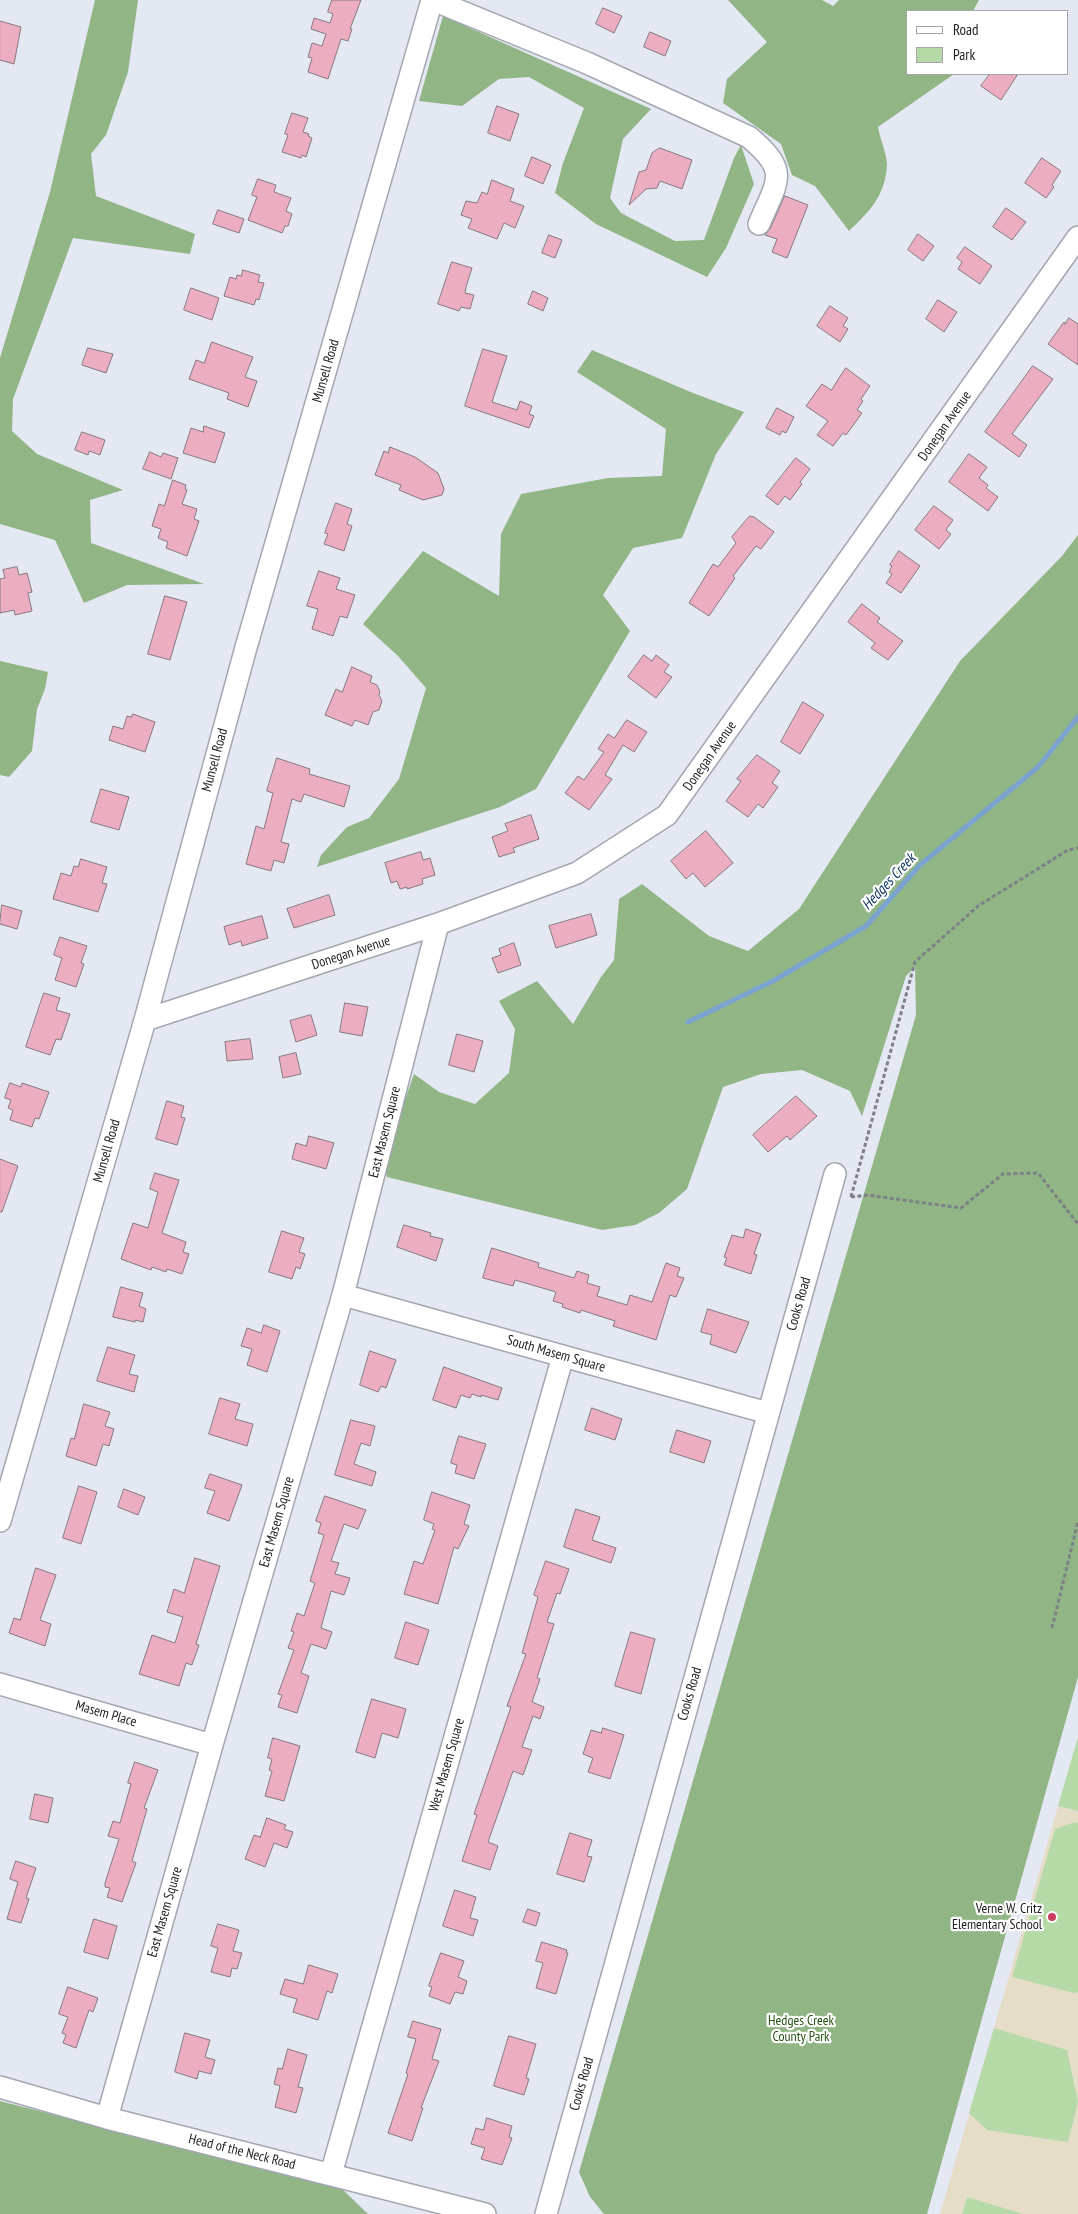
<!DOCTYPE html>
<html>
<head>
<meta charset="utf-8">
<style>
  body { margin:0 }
  #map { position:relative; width:1078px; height:2214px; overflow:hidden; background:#e4e8f3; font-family:"PT Sans Narrow",sans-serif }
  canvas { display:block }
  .legend { position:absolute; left:906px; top:10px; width:162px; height:65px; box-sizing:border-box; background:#fff; border:1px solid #a5a5a7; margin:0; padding:6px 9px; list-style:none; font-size:15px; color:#1d1e22 }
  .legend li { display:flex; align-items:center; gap:10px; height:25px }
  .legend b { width:25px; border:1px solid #a5a5a7 }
</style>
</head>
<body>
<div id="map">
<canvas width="1078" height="2214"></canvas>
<ul class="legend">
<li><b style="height:6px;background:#fff"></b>Road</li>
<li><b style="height:14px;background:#b5daa8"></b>Park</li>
</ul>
</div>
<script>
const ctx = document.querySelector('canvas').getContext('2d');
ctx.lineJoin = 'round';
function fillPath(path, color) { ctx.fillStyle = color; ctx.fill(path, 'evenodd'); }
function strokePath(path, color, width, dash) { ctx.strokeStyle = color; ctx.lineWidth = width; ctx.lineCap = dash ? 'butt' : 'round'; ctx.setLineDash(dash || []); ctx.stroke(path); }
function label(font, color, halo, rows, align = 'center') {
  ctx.font = font + ' "PT Sans Narrow",sans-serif'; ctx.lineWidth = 4.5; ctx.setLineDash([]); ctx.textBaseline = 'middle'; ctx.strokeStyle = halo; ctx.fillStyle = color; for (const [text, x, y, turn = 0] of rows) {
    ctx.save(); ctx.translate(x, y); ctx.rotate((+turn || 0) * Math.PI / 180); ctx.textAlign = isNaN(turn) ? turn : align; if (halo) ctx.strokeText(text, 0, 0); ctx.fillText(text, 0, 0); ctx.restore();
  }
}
fillPath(new Path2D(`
  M1078 1737V2214H940L994 2028Z`), '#e6ddc8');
fillPath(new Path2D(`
  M1078 1737V1811L1058 1806Z
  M1075 1822 1078 1823V1992L1074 1993 1012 1977 1055 1829Z
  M994 2028 1067 2050 1078 2102 1068 2142 987 2130 969 2113Z
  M967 2197 1023 2214H962Z`), '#b5daa8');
fillPath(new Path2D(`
  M95 0H138L128 72 106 135 91 154 96 196 195 234 190 254 73 238 13 399 12 431 37 454 123 490 90 500 91 543 204 584 127 585 84 603 55 540 0 524V358L50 192Z
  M728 0H822L833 6 839 0H979L973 11H907V74H954L878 127C880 139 887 154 887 165 885 196 870 211 849 231L815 186 792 175 781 144 723 103 727 79 767 42Z
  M443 16 651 109 623 139 610 198 621 213 675 241 704 240 734 158 741 145 754 184 726 248 707 277 596 224 555 193 563 163 584 108 529 77 499 79 462 106 419 101Z
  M592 350 693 393 744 412 716 454 682 538 633 548 603 595 630 631 536 789 500 807 317 867 321 855 347 827 369 818 399 779 426 688 398 656 363 624 423 551 499 596 501 534 521 494 608 478 662 476 666 429 577 372Z
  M1078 535V1677L927 2214H604L590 2197 579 2172 916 1015 915 967 906 976 862 1116 850 1091 802 1070 761 1074 723 1087 687 1189 659 1213 635 1225 602 1230 387 1177 383 1162 414 1074 439 1092 475 1104 509 1073 515 1029 499 1001 537 981 573 1024 601 977 614 960 619 899 642 884 709 936 748 951 799 909 960 661 1062 556Z
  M0 661 48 672 45 689 37 709 32 751 9 777 0 775Z
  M0 2101 342 2189 368 2214H0Z`), '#91b585');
strokePath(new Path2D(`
  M688 1022 773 981 866 926 920 865 1038 767 1078 717`), '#7ba3d0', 5);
const building = new Path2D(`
  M332 0H361L350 29H352L348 41 341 39 328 79 308 72 312 58 308 57 312 43 322 46 326 34 311 29 314 18 330 23 333 14 328 12Z
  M603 8 622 16 614 33 596 24Z
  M0 21 21 27 14 64 0 60Z
  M650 32 671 41 665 56 644 47Z
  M990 74H1018L1001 100 981 86Z
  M497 106 519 114 510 141 488 133Z
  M292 113 308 118 303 132 309 134 308 136 312 138 306 157 302 155 301 158 282 152 288 135 285 134Z
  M660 148 692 160 682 189 660 181 657 188 646 189 629 205 639 172 646 170 652 153Z
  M532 157 551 165 543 184 525 176Z
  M1042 158 1061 171 1052 185 1054 187 1046 198 1025 183Z
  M258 179 276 185 274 192 291 198 286 211 292 214 288 226H285L282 233 248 220 257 197 252 195Z
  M492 180 514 189 510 201 524 206 515 228 504 223 497 239 468 228 472 219 461 215 466 201 477 203 482 192 487 194Z
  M785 196 808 205 787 258 772 252 777 239 765 235 770 229Z
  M1006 208 1026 222 1012 240 993 227Z
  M218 210 244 219 239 233 213 224Z
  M918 234 934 246 923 261 908 250Z
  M549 235 562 240 555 258 542 253Z
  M965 247 992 266 980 284 958 269 962 262 957 258Z
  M452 262 472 268 466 287 465 293 474 295 470 309 461 307 459 311 438 304Z
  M243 270 260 275 258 282 264 283 259 300 256 299 254 305 224 296 230 277 236 279 237 275 241 276Z
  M191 288 219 298 212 320 184 310Z
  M533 291 548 298 543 311 528 304Z
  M938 300 957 312 944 332 926 319Z
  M830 306 848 318 843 326 848 329 840 342 817 326Z
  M1069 318 1078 324V365L1048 344 1064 322 1065 324Z
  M212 342 253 357 245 377 257 381 248 407 227 399 229 393 189 379 196 360 204 363Z
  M88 348 113 354 106 373 82 365Z
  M483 349 507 356 492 402 517 410 520 401 532 406 529 414 534 416 529 428 465 406Z
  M1033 366 1053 379 1012 434 1027 445 1019 457 985 432Z
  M846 368 870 386 861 399 863 401 857 410 862 413 846 435 843 433 833 446 817 435 828 421 806 406 822 384 831 390Z
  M777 408 794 417 786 433 782 431 780 435 766 428Z
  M204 426 225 433 215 463 183 453 191 428 203 432Z
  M82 432 105 440 100 455 89 451 88 455 75 450Z
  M390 447 415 457 438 473 444 489 442 495 423 500 399 490 401 485 375 475 384 451 388 453Z
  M150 452 161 457 163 453 178 458 171 479 143 469Z
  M969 454 987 467 979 478 988 485 986 488 998 497 988 511 949 482Z
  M796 458 810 469 800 482 802 484 790 500 785 496 778 505 766 496Z
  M173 480 186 485 185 489 187 490 182 504 197 509 194 519 199 521 187 556 166 548 168 542 158 538 161 529 152 526 159 504 164 506Z
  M336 503 352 509 347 524 352 526 344 551 324 544 328 534 325 533Z
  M934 506 953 520 946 530 951 534 939 549 915 530Z
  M750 516 754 517 774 532 761 549 756 546 733 576 735 578 709 616 689 603 713 564 718 567 736 543 732 537Z
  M899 551 920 566 901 593 886 583 892 574 889 572 892 566 890 565Z
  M17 567 19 575 27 573 32 592 28 593 32 611 15 615 14 610 0 613V579L5 578 3 570Z
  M319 571 340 578 336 589 355 595 347 618 340 616 333 636 312 629 318 609 307 606Z
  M165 596 187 602 170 660 148 654Z
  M862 604 880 618 877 622 903 641 888 660 871 648 875 643 848 622Z
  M644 655 652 661 656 655 669 665 664 672 672 677 656 698 628 677Z
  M352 667 372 676 370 682 377 685 380 692 379 695 382 701 379 710 373 712 368 725 355 720 352 726 325 715 336 689 342 692Z
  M803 702 824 715 800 754 781 742Z
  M133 714 155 722 145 752 109 740 113 726 123 729 127 716 131 717Z
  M627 720 647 732 634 752 623 745 605 775 612 779 589 810 565 793 578 776 584 780 604 752 598 749 608 734 614 738Z
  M757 755 780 771 772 783 778 787 763 808 758 804 748 817 726 801 741 781 737 779Z
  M277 758 310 769 309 774 350 786 344 807 304 794 301 802 292 799 281 842 289 844 284 863 274 860 271 871 246 864 256 826 264 829 273 793 267 791Z
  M101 789 129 797 119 830 91 822Z
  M531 815 539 839 513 848 515 852 499 857 492 837 508 831 505 824Z
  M706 831 733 863 705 887 693 873 686 879 671 861Z
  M421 852 423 860 430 858 435 875 422 879 423 884 407 889V887L400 889 397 881 391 883 385 863Z
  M81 859 107 867 102 883 107 884 98 912 53 899 61 873 71 876 74 866 78 867Z
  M329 895 335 915 294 928 287 909Z
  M2 905 22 911 17 929 0 924Z
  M591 914 597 935 556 948 549 926Z
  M262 916 268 938 242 946 241 941 229 945 224 927Z
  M60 937 87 946 81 963 84 964 76 987 55 980 62 958 54 955Z
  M514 943 521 965 498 973 492 958 501 955 499 949Z
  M44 993 60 998 56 1010 70 1014 61 1040 56 1039 50 1055 26 1047Z
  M345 1003 368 1007 362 1036 340 1032Z
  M311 1015 317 1035 296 1042 290 1021Z
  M457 1034 483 1041 474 1072 449 1065Z
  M250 1039 253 1059 227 1061 225 1042Z
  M296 1053 301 1074 283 1078 279 1057Z
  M10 1083 21 1087 22 1083 49 1092 39 1119 35 1118 32 1127 10 1120 13 1110 8 1108 11 1100 5 1098Z
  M796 1096 817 1116 790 1140 787 1136 768 1152 753 1135Z
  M167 1101 184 1106 181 1117 185 1118 177 1145 156 1139Z
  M309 1136 334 1143 326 1169 292 1159 296 1143 306 1146Z
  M0 1159 18 1166 2 1212H0Z
  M155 1173 179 1180 162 1233 186 1242 183 1252 189 1254 182 1274 167 1269 166 1272 152 1267 151 1270 121 1259 133 1223 148 1228 158 1192 150 1189Z
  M404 1225 431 1233 430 1236 443 1239 436 1261 397 1247Z
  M746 1229 761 1234 754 1254 757 1255 751 1274 724 1265 727 1258 724 1257 732 1235 743 1238Z
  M282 1231 304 1238 299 1252 305 1254 300 1269 296 1267 292 1279 269 1272Z
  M492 1248 539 1263 538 1267 574 1278 577 1271 589 1275 587 1283 600 1287 597 1296 627 1305 630 1295 652 1302 666 1263 680 1268 677 1276 684 1278 676 1297 670 1295 656 1340 613 1326 615 1321 581 1310 580 1313 562 1307 563 1304 553 1301 556 1292 515 1280 513 1286 483 1278Z
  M121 1287 143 1293 139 1306 146 1309 143 1322 135 1320V1322L113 1317Z
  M708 1309 749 1322 736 1353 710 1344 712 1335 701 1332Z
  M264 1325 280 1331 267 1372 247 1365 252 1349 241 1346 247 1328 261 1333Z
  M108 1347 135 1355 129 1374 138 1376 134 1392 97 1381Z
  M370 1351 396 1360 386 1388 381 1386 378 1392 360 1385Z
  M444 1367 502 1388 498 1400 481 1395V1397L472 1394 470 1398 461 1395 456 1408 433 1400Z
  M220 1398 240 1404 235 1419 253 1424 247 1446 209 1434Z
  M84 1404 110 1412 105 1426 114 1429 109 1446 103 1444 96 1466 66 1456 71 1438 74 1439Z
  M592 1408 622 1419 615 1440 585 1430Z
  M351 1420 375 1426 370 1446 361 1443 354 1464 376 1472 372 1486 335 1475Z
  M677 1430 711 1441 704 1463 670 1452Z
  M459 1436 486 1444 474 1479 455 1473 457 1465 451 1463Z
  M210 1474 242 1485 229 1521 207 1513 215 1491 205 1488Z
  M79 1486 97 1492 81 1544 63 1538Z
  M124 1489 145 1497 138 1515 118 1507Z
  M432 1492 470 1505 464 1524 469 1526 458 1549 454 1547 438 1604 404 1594 414 1561 423 1564 435 1530 432 1529 434 1524 424 1520Z
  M325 1496 366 1510 358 1529 344 1524 331 1561 339 1563 335 1574 350 1578 344 1595 331 1591 321 1628 332 1632 326 1649 311 1644 301 1673 309 1676 297 1713 278 1707 282 1695 278 1694 294 1650 288 1648 294 1632 291 1631 297 1613 304 1616 315 1583 310 1581 324 1535 318 1533 321 1523 316 1521Z
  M576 1509 600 1517 592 1540 616 1548 611 1563 564 1547Z
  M195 1558 220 1566 196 1644 199 1645 192 1665 186 1663 179 1686 139 1674 152 1635 175 1643 183 1617 167 1612 174 1589 184 1593Z
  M546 1561 569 1569 560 1594 557 1593 547 1622 554 1624 537 1678 540 1679 532 1702 544 1707 540 1719 533 1716 522 1747 532 1750 523 1775 513 1771 488 1842 498 1846 490 1870 462 1861 477 1815 474 1814 511 1707 507 1706 526 1654 522 1653 538 1597 534 1595Z
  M36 1568 56 1575 40 1620 51 1624 45 1646 9 1633 14 1618 20 1620Z
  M406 1622 429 1630 418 1665 395 1658Z
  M631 1632 655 1639 641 1694 615 1686Z
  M372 1699 406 1709 398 1738 382 1733 375 1758 356 1752Z
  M603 1728 624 1735 610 1779 588 1772 593 1758 583 1754 591 1730 601 1733Z
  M273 1738 300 1746 284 1801 265 1796 272 1771 269 1770 272 1759 268 1758Z
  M135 1762 158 1770 144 1808 147 1809 132 1861 136 1863 122 1902 107 1897 110 1888 105 1887V1883L119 1839 108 1836 113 1821 120 1823 131 1784 128 1783Z
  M35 1794 53 1798 48 1823 30 1819Z
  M267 1818 286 1825 284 1829 293 1832 287 1848 274 1843 265 1867 245 1859 254 1835 260 1837Z
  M570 1833 592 1840 587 1856 592 1857 584 1882 557 1874Z
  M16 1861 36 1868 26 1898 29 1899 21 1923 7 1919 18 1882 10 1879Z
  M455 1890 476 1897 470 1918 478 1920 473 1936 443 1926Z
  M528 1909 540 1913 536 1926 523 1922Z
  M94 1919 117 1926 108 1959 84 1952Z
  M218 1924 239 1930 233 1951 242 1953 237 1969 232 1968 230 1977 211 1972 218 1948 211 1946Z
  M542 1942 567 1950 566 1953H568L556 1994 536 1988 543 1963 536 1961Z
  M441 1953 464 1961 458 1977 467 1981 463 1994 455 1992 450 2004 429 1996 432 1987 429 1986Z
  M309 1965 338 1974 332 1993 327 1991 318 2020 293 2012 297 1999 280 1994 285 1979 303 1984Z
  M68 1987 98 1998 93 2012 89 2010 76 2048 63 2043 66 2035 62 2033 68 2017 59 2014Z
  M413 2021 441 2029 432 2059 439 2061 421 2108H423L412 2141 388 2133 408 2074 406 2073 416 2039 408 2037Z
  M185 2033 210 2040 205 2057 215 2060 211 2074 199 2071 197 2079 175 2072Z
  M509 2036 536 2044 526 2078 529 2079 524 2095 494 2086Z
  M288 2049 307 2055 298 2087 303 2088 296 2113 275 2107 280 2086 274 2084 278 2068 282 2069Z
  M487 2118 512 2126 509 2137 512 2138 502 2165 481 2159 485 2148 471 2144 476 2128 483 2130Z`);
fillPath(building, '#edadc1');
strokePath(building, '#85797d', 1);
const minor = new Path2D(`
  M433 0 587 63 749 137C790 172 778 179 759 224
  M145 1020 438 924 577 873 667 815 1078 237
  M343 1295 768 1413
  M0 1521 145 1020 245 651 432 0
  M0 1684 212 1745
  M0 2087 107 2118 485 2214
  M107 2118 212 1745 343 1295 438 924
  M331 2174 563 1356
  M546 2214 835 1174`);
strokePath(minor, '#a3a7b1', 24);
strokePath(new Path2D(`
  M851 1197 915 962 978 906 1068 850 1078 848
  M851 1197 867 1195 961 1208 1003 1174 1038 1173 1078 1224
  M1052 1628 1078 1521`), '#7d8087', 3, [4, 2.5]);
strokePath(minor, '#fff', 21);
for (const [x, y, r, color] of [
  [1052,1917,5,"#cb3c60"]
]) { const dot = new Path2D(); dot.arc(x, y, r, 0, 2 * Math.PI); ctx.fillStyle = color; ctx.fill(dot); strokePath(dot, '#fff', 2); }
label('14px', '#1d1e22', '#fff', [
  ["Munsell Road",326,371,-74],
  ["Donegan Avenue",945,426,-55],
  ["Donegan Avenue",710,756,-55],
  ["Munsell Road",215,760,-75],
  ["Donegan Avenue",351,953,-18],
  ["East Masem Square",385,1132,-76],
  ["Munsell Road",107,1151,-74],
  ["Cooks Road",799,1304,-74],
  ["South Masem Square",556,1354,16],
  ["East Masem Square",277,1522,-74],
  ["Cooks Road",690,1694,-74],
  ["Masem Place",106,1714,16],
  ["West Masem Square",447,1765,-74],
  ["East Masem Square",165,1912,-74],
  ["Cooks Road",582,2084,-74],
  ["Head of the Neck Road",242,2152,14]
]);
label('14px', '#1d1e22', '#fff', [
  ["Verne W. Critz",1042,1909],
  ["Elementary School",1042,1925]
], 'right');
label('14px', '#265410', '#fff', [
  ["Hedges Creek",801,2021],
  ["County Park",801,2037]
]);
label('italic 15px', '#113c67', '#fff', [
  ["Hedges Creek",889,882,-47]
]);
</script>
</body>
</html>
